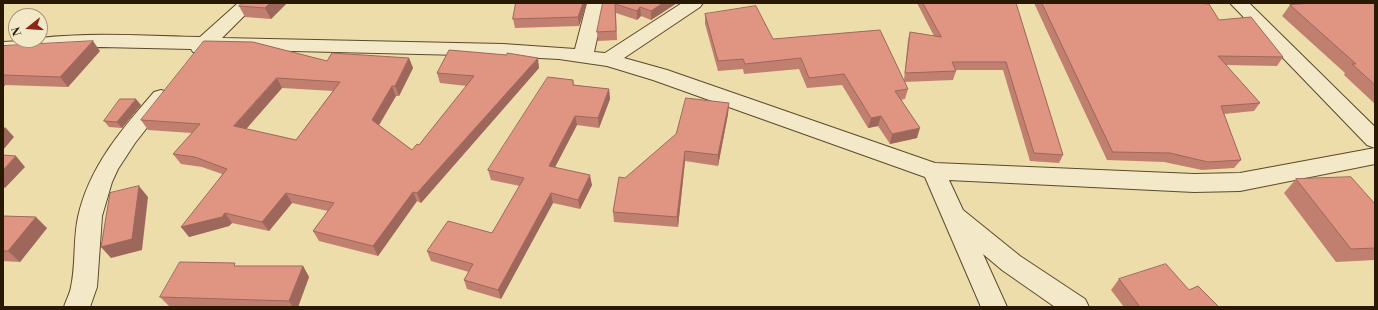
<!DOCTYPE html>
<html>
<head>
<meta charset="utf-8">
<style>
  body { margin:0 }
  #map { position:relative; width:1378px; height:310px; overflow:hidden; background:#edddab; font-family:"Libre Bodoni",serif }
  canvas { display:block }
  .frame { position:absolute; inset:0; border:4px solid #2a1902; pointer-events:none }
  .north { position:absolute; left:8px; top:8px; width:40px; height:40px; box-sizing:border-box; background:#f3e9c8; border:1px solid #a39679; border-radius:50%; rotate:253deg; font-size:11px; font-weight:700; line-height:16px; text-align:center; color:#2a1902 }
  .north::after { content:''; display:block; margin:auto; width:14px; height:18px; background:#8f2418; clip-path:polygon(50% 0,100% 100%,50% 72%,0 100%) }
</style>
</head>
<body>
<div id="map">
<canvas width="1378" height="310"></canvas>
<div class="frame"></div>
<div class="north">N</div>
</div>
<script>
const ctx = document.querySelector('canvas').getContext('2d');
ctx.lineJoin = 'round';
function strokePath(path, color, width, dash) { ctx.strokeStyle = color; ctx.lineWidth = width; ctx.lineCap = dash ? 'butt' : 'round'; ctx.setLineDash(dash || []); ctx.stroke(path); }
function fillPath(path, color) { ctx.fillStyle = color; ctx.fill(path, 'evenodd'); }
const minor = new Path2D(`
  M238 3H257L222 38 503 44 575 49 587 3H605L594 52 605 53 682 3H703L700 7 624 58 667 70 935 163 1194 174 1240 173 1375 148V164L1240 191 1194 192 949 180 963 210 1020 256 1085 299 1089 307H1055L1002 270 983 254 1007 307H981L925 177 653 80 607 66 559 59 503 56 210 49C205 54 200 54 193 52L191 49 101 47 57 48 3 54V42L40 40V38C93 32 147 36 200 37Z
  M1230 3H1249L1375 127V148L1367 145Z
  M161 90 168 92 171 97 135 143 118 169 112 182 102 216 97 287 90 307H64C66 300 70 294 71 287 76 264 73 240 78 217 89 167 122 129 154 92Z`);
strokePath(minor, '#5b4a2c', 2);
fillPath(minor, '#f3e9c8');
fillPath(new Path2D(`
  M287 3 271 19 245 17 239 6Z
  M516 3H587L579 26 515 28 513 19Z
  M603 3H677L651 20 641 16 637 20 616 13 617 40 598 41 597 32Z
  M917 3H1016L1063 155 1059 163 1030 161 1003 70H955L956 71 953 80 904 82 908 89 905 99 901 100 917 138 890 144 878 126 868 128 842 85 807 88 799 69 744 74 743 69 718 71 705 24V14L773 39 904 80 908 40 910 32 934 36Z
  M1034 3H1194L1219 20 1283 57 1277 66 1226 65 1260 103 1254 111 1224 114 1241 160 1234 168 1202 170 1164 162 1107 160Z
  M1375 3V104L1344 75 1345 73 1282 16 1290 5Z
  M3 46 100 51 68 87 5 85 3 88Z
  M409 58 413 68 399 96H396L379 125 412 150 419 145 467 86 440 83 437 73 539 68 421 203 417 201 378 256 319 241 313 231 328 211 292 203 269 231 232 223 229 226 189 237 222 174 202 167 181 164 173 154 192 133 148 130 141 120 327 61ZM282 88 333 91 296 140 246 129Z
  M573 80 574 85 609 89 610 99 599 128 577 125 555 167 592 185 580 209 553 203 501 299 467 289 464 280 469 272 431 261 427 251 492 233 520 186 491 180 488 170Z
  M729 103 728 114 718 166 685 161 678 227 614 222 613 212Z
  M141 105 122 128 109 127 104 121Z
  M1296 179 1375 204V260L1336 262 1284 193Z
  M3 216 47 228 20 262 3 261Z
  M238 266H303L309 277 298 307H170L160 297Z
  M1119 279 1189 290 1219 307H1124L1111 290Z`), '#c17f70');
fillPath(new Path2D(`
  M270 3H287L271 19 265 8Z
  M583 3H587L579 26 578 17Z
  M663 3H677L651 20V11Z
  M640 7 641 16 637 20V11Z
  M93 41 100 51 68 87 60 77Z
  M409 58 413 68 399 96 395 86Z
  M538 58 539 68 421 203 417 193Z
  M277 78 282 88 240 136 234 126Z
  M3 82 5 85 3 88Z
  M392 86 396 96 376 130 372 120Z
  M609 89 610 99 599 128 598 118Z
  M136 99 141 105 122 128 117 122Z
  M729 103 728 114 718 166V155Z
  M575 116 577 125 551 175 549 166Z
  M881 116 878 126 868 128 871 118Z
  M5 127 14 137 3 150V129Z
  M920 128 917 138 890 144 892 134Z
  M685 151V161L678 227 677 217Z
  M16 156 25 167 5 188 3 186V170Z
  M590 175 592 185 580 209 578 200Z
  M139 186 148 197 142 250 111 258 101 247Z
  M413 192 417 201 378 256 373 246Z
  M286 193 292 203 269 231 262 222Z
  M551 193 553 203 501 299 498 290Z
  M225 213 232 223 229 226 189 237 181 227Z
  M36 217 47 228 20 262 8 251Z
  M303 266 309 277 298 307H293L289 301Z`), '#9d685b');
const building = new Path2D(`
  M242 3H270L265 8 239 6Z
  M516 3H583L578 17 513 19Z
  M603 3H663L651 11 640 7 637 11 615 4 616 31 597 32Z
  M923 3H1016L1063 155 1034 153 1006 62H952L956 71 905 73 910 32 941 37Z
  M1042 3H1194L1209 4 1219 20 1251 17 1283 57 1218 56 1260 103 1221 106 1241 160 1208 162 1170 153 1113 152Z
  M1311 3H1375V85L1352 64H1356L1290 5Z
  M756 6 773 39 880 30 908 89 895 91 920 128 892 134 881 116 871 118 844 74 809 78 801 58 745 64 743 59 718 61 705 14Z
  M93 41 60 77 3 75V46Z
  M204 41 253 42 327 61 332 53 409 58 395 86H392L372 120 412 150 417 144 419 145 474 76 437 73 449 50 507 55V53L538 58 417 193 413 192 373 246 313 231 334 203 286 193 262 222 225 213 222 217 181 227 227 169 195 157 173 154 200 124 141 120ZM277 78 340 82 296 140 234 126Z
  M548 77 573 80V85L609 89 598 118 575 116 549 166 590 175 578 200 551 193 498 290 464 280 473 264 427 251 448 221 492 233 524 178 488 170Z
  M686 98 729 103 718 155 685 151 677 217 613 212 619 177 625 178 676 134Z
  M120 99H136L117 122 104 121Z
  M3 155 16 156 3 170Z
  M1351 177 1375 204V248L1351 249 1296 179Z
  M139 186 132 239 101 247 110 193Z
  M3 216 36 217 8 251H3Z
  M180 262 235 263 234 266H303L289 301 160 297Z
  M1166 264 1189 290 1198 286 1219 307H1140L1119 279Z`);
fillPath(building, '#e09482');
strokePath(building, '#9d685b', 1);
</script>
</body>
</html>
